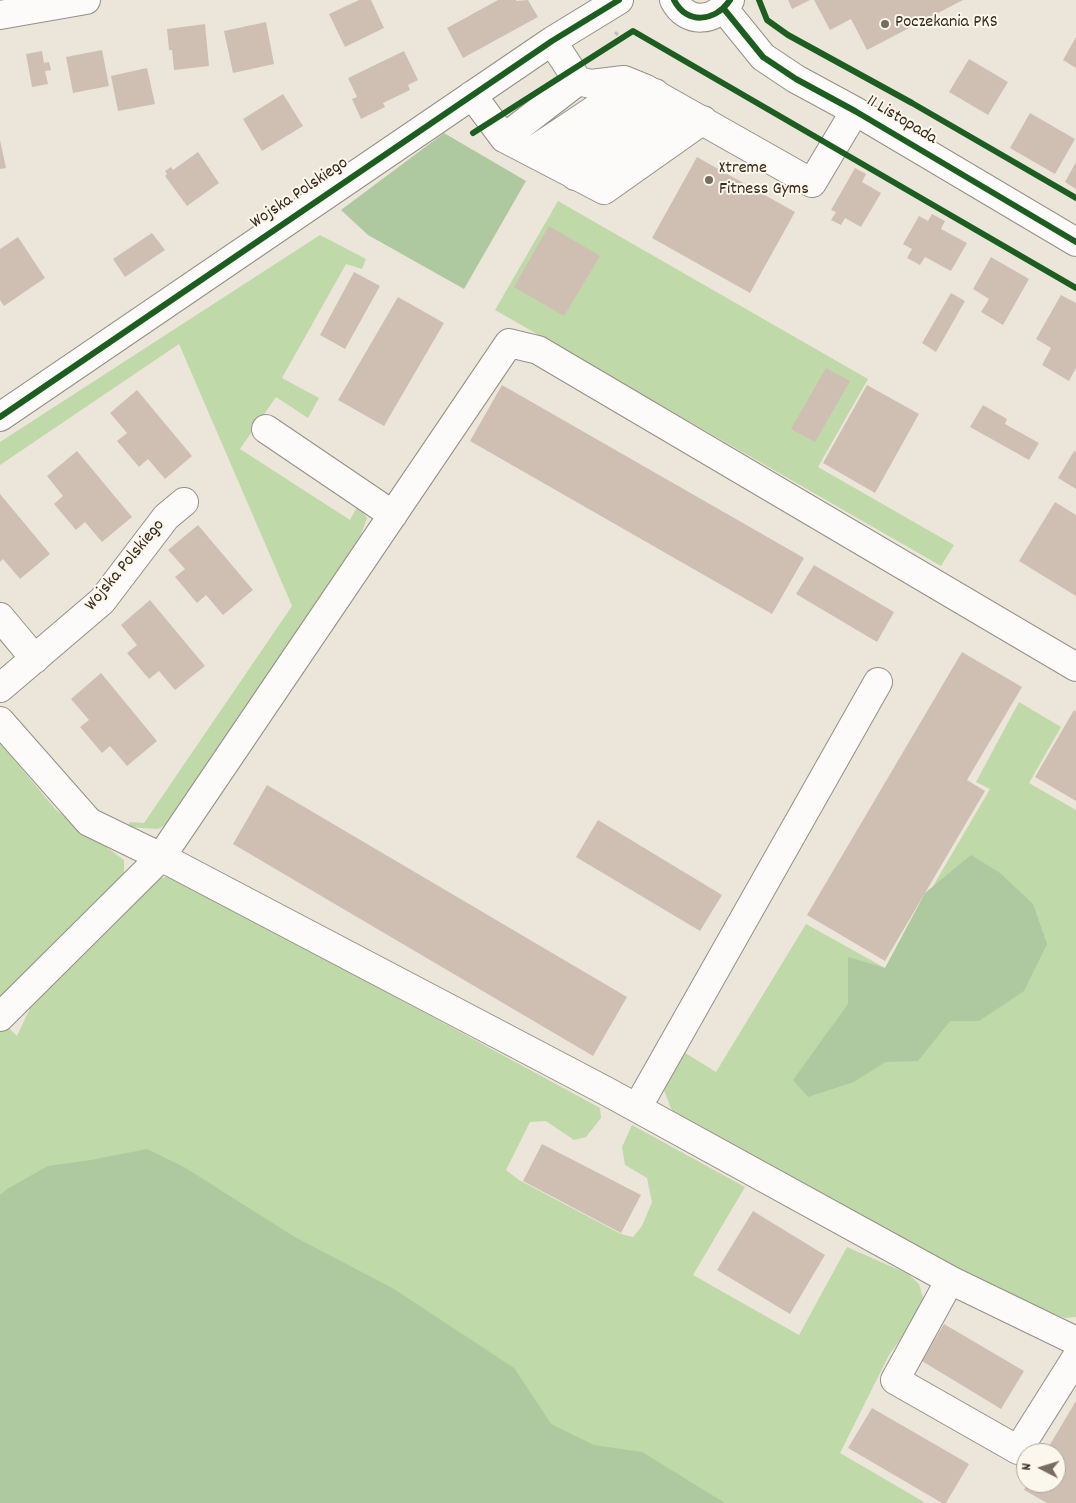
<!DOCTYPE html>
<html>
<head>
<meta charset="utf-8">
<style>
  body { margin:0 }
  #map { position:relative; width:1076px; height:1503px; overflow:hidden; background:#ece6da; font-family:Dekko,sans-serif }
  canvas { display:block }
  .north { position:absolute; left:1016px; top:1443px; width:50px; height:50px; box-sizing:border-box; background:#fbf7ec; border:1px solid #aea59a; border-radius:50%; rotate:275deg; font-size:14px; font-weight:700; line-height:20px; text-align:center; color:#3b2a1e }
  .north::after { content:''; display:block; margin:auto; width:18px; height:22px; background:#796c60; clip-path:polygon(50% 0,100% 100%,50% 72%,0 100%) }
</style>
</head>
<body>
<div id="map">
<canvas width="1076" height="1503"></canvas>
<div class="north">N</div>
</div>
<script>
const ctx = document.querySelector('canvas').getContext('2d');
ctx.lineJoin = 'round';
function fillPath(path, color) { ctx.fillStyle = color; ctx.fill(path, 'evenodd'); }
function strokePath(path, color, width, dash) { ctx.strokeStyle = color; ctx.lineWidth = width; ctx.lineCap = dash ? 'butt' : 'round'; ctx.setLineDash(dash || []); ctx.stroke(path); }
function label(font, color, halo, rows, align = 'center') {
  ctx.font = font + ' Dekko,sans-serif'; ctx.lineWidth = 4; ctx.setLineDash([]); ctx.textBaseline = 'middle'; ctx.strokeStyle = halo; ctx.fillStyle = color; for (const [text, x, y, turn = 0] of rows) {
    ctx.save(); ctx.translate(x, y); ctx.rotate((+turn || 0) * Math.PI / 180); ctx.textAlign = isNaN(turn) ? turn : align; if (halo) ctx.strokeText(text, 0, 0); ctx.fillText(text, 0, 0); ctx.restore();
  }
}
fillPath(new Path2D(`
  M558 201 868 379 818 467 954 545 941 566 495 310Z
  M320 235 366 259 362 269 346 264 282 378 319 398 308 418 276 397 240 449 350 520 358 505 367 518 360 537 170 822 158 829 127 827 130 822 144 823 292 606 179 344 0 465V442Z
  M1019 702 1061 727 1029 783 1076 810V1317L1065 1318 1037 1307 973 1278 674 1116 660 1080 677 1048 716 1072 806 924 885 968 990 789 976 782Z
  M0 743 56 810 124 860V873L92 907 0 999Z
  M171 875 600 1108 601 1118 586 1137 574 1140 546 1121 530 1122 506 1170 519 1180 621 1234 633 1237 642 1226 652 1202 647 1178 625 1165 622 1147 632 1125 745 1187 693 1275 799 1335 847 1247 908 1274 919 1284 923 1298 911 1324 889 1355 840 1453 924 1502 923 1503H0V1019L17 1036 31 1006 144 884Z`), '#bfd9a8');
fillPath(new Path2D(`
  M444 133 526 181 464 289 368 235 341 210Z
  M971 855 1000 873 1033 904 1047 944 1024 991 979 1021H950L918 1061 885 1062 854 1082 808 1097 793 1080 848 1004V957L885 968 925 893Z
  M147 1149 184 1167 293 1236 394 1289 514 1368 551 1424 594 1445 642 1452 725 1503H0V1195L7 1189 48 1166 91 1160Z`), '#aec99f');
fillPath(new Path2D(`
  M359 0H371L384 28 345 47 329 14Z
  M498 0H516V1L528 0 538 17 463 58 447 28Z
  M788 0H810L792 9Z
  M814 0H963L867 50 851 19 830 30Z
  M266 22 274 64 233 73 224 31Z
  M205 24 209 66 174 70 172 50H169L167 29Z
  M1076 37V68L1063 60Z
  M102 50 109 86 73 93 66 57Z
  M42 51 44 63 49 62 51 70 45 71 48 84 32 87 26 54Z
  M404 51 418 80 408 85 410 90 383 103 385 107 361 119 352 99 357 97 348 78Z
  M969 59 1008 82 988 115 949 92Z
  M147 68 155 104 118 111 111 76Z
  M283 94 303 126 262 151 243 119Z
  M1030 113 1075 139 1055 174 1010 148Z
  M0 140 6 168 0 169Z
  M198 152 219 183 187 206 165 176 167 174 165 171 171 167 173 170Z
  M697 157 795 212 750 293 652 238Z
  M1076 162V189L1065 182Z
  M855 168 866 174 862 182 881 193 861 227 845 218 841 225 831 220 836 212 831 210Z
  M932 214 945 221 941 229 967 243 951 271 925 257 920 265 907 258 912 249 903 244 919 216 928 221Z
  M549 226 600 256 564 316 514 287Z
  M152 233 165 250 125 277 113 259Z
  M18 237 45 278 4 306 0 300V249Z
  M991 257 1029 279 1003 325 981 312 989 299 973 289Z
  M354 272 380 286 345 349 320 335Z
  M951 293 965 301 936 352 922 343Z
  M1061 295 1076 303V368L1069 381 1042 365 1051 348 1036 339Z
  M398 297 444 323 384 426 338 400Z
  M826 368 850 381 815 442 791 429Z
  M502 385 804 558 772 614 470 441Z
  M867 385 919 414 875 493 823 463Z
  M137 390 192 456 165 479 148 459 139 467 117 441 127 433 110 413Z
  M983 405 1007 419 1005 424 1039 443 1029 460 970 427Z
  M77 451 132 517 102 542 85 522 76 530 54 504 63 496 47 476Z
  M1074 451 1076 452V489L1058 478Z
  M0 494 50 554 20 579 3 559 0 562Z
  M1055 502 1076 515V596L1019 561Z
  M198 525 253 590 223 615 206 595 197 603 175 577 185 569 168 550Z
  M814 565 894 612 877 642 796 594Z
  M150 600 205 666 175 690 159 671 149 679 127 653 137 645 121 625Z
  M962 652 1022 687 967 780 985 791 885 961 807 915Z
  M101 673 157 741 127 766 110 746 102 753 80 727 89 720 71 699Z
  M1074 710 1076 712V801L1035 777Z
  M267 785 627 997 593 1056 233 844Z
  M598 820 722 895 700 931 576 857Z
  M542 1144 641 1195 621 1233 523 1181Z
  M753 1211 825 1255 790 1314 717 1270Z
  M944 1324 1024 1371 1001 1409 922 1361Z
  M1076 1401V1503H1047L1024 1490 1028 1483H1056V1453H1045Z
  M872 1408 969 1464 946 1503H942L848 1448Z`), '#cfbfb3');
const minor = new Path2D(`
  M674 0C687 25 715 22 730 0
  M724 9 763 57 796 79 855 111 1076 242
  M0 15 86 0
  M552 41 578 81 591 84 624 80 646 89 812 183 855 111
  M472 95 504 138 604 190 703 120
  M504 138 578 81
  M531 152 633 84
  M554 164 655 93
  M575 176 676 106
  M0 417 552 41 619 0
  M266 429 393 515
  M0 617 35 659
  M0 688 102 601 166 517 184 502
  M0 721 89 822 161 857 606 1091 950 1280 1076 1341
  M0 1017 161 857 509 343 538 350 1076 667
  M637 1108 878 682
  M950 1280 895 1380 1018 1450 1076 1358`);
strokePath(minor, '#958f87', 30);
strokePath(new Path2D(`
  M615 32 622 39`), '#c0bdba', 3, [4, 4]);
strokePath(minor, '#fcfbf9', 28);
strokePath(new Path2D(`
  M674 0C687 25 715 22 730 0
  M759 0 767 20 788 35 912 103 1076 198
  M724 9 763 57 796 79 855 111 1076 242
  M473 133 633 31 1076 288
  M0 417 552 41 619 0`), '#1b5e20', 6);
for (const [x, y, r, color] of [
  [885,24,5,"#796c60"],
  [709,180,5,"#796c60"]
]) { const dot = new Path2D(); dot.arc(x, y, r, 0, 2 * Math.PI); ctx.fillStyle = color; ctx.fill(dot); strokePath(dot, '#fbf7ec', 2); }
label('18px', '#3b2a1e', '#fbf7ec', [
  ["Poczekania PKS",895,24],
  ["Xtreme",719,170],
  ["Fitness Gyms",719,191]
], 'left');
label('18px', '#3b2a1e', '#fbf7ec', [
  ["11 Listopada",901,121,31],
  ["Wojska Polskiego",300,194,-34],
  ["Wojska Polskiego",126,566,-50]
]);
</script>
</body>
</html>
